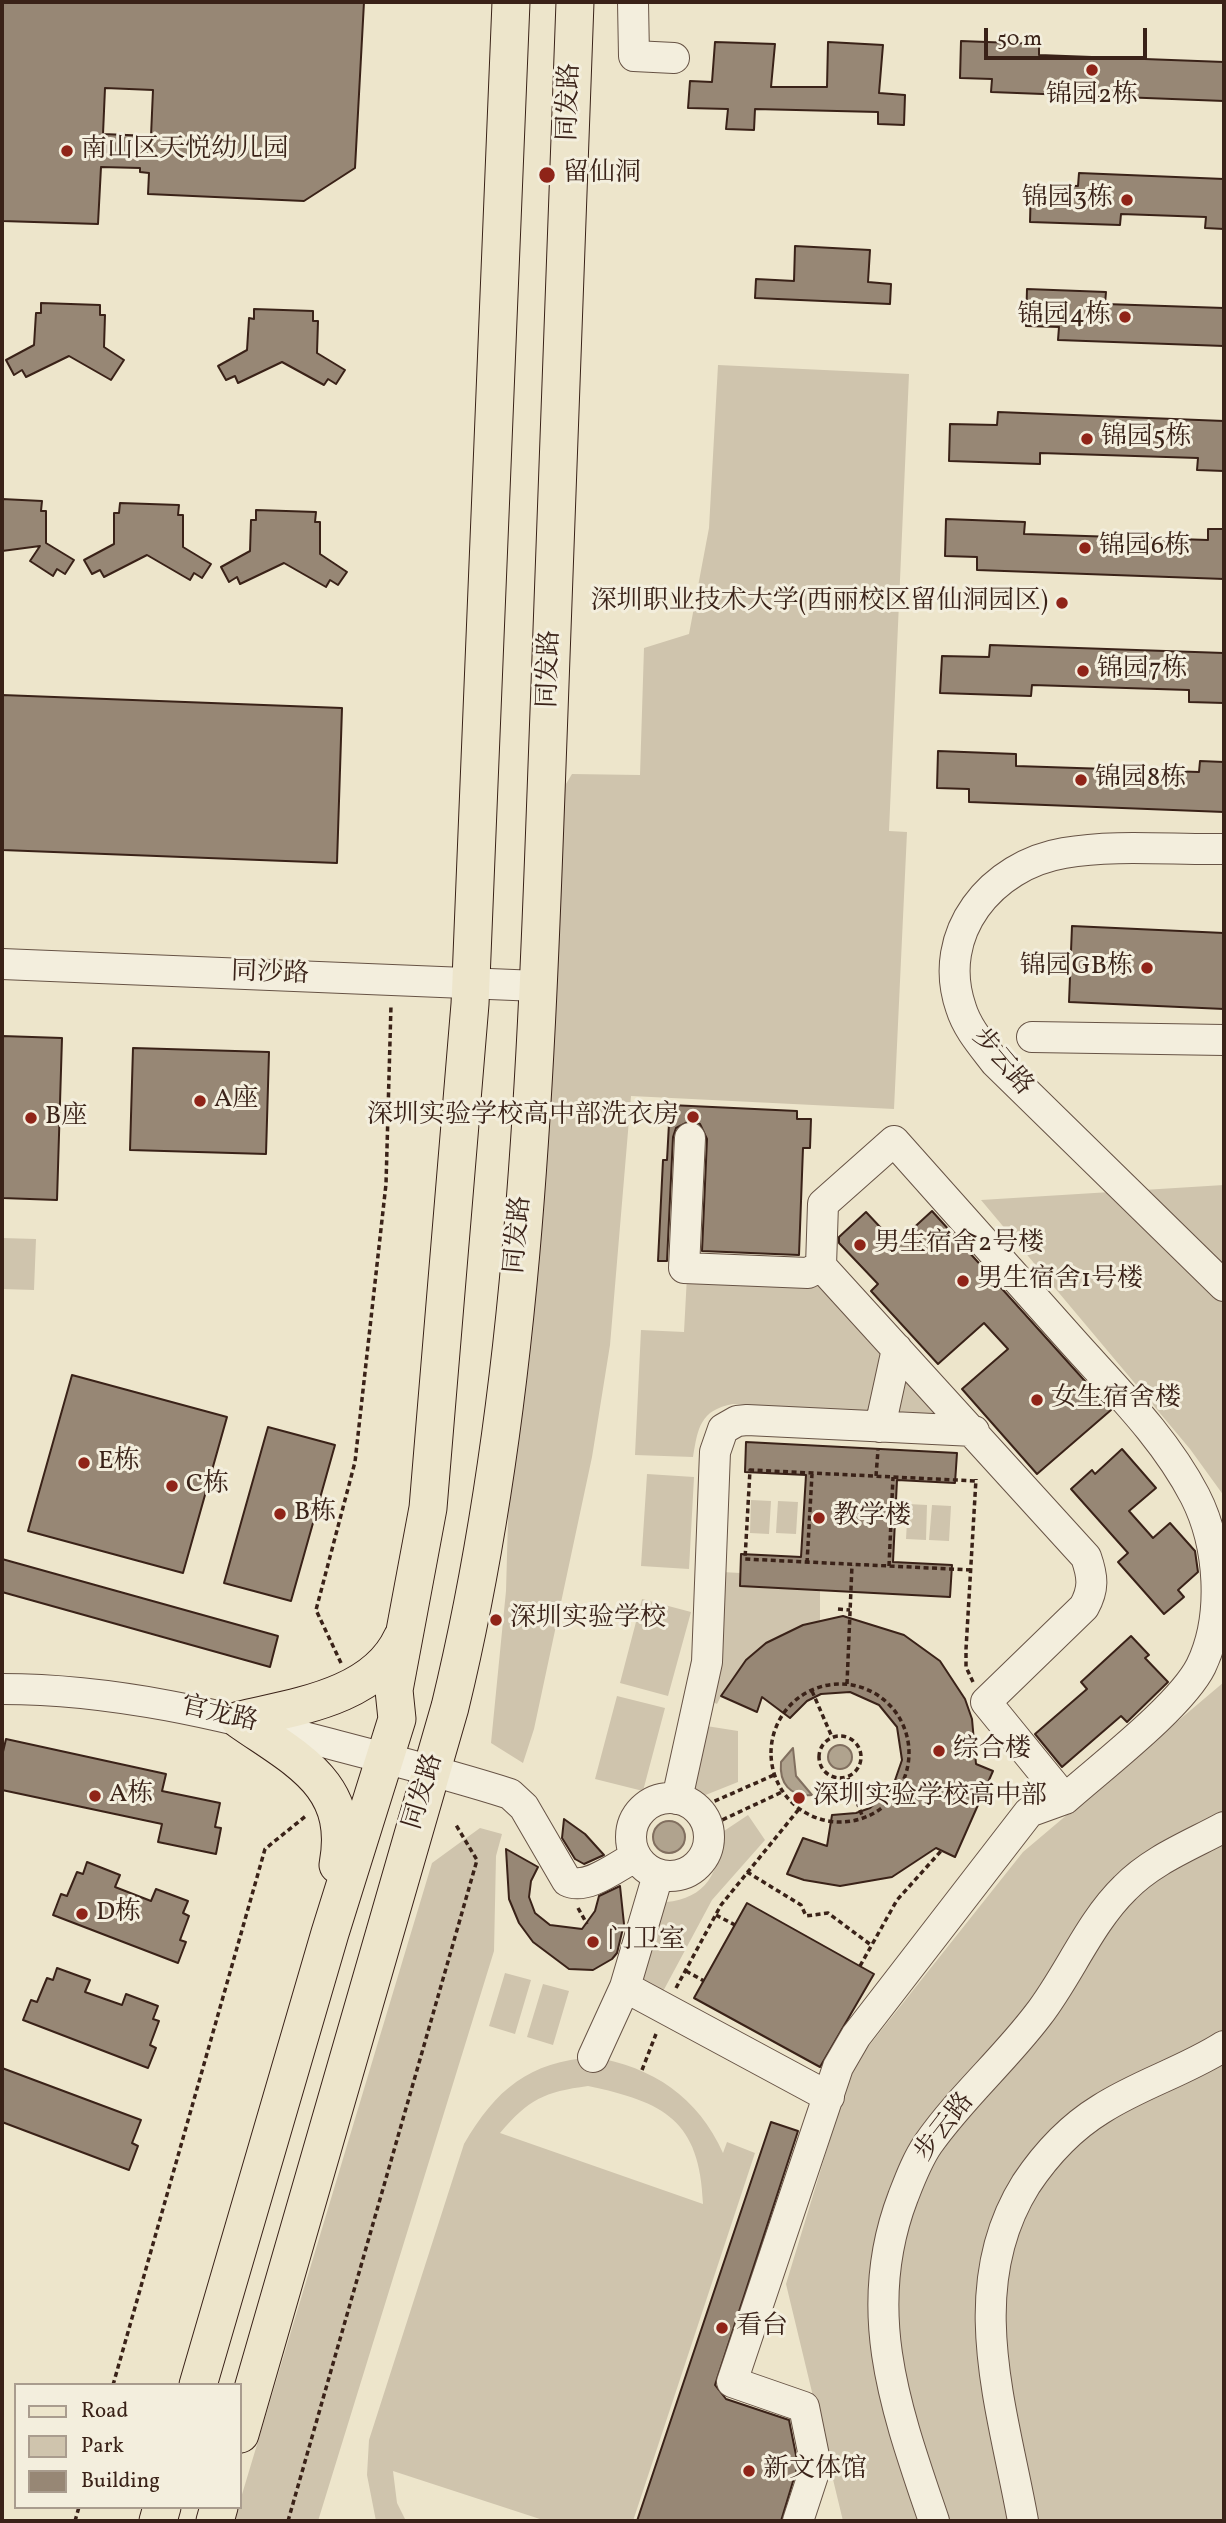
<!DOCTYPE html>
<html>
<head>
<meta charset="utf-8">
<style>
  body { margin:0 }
  #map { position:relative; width:1226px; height:2523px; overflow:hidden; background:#ede5cb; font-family:Vollkorn,serif }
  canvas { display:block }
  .frame { position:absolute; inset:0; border:4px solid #3a2218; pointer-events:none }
  .legend { position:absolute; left:14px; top:2383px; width:228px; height:126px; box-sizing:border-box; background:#f3eedd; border:2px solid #a99c8e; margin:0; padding:9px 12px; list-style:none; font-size:21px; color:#3a2218 }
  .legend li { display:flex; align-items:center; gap:14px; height:35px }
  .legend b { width:35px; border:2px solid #a99c8e }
  .scale { position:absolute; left:984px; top:28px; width:163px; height:32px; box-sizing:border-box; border:4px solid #3a2218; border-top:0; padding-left:9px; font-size:21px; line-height:24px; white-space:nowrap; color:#3a2218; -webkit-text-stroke:5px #f3eedd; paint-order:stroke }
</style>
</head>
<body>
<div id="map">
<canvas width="1226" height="2523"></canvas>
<div class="frame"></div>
<ul class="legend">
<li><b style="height:9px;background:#ede5cb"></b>Road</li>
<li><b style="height:19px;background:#cfc4ad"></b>Park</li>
<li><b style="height:19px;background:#978775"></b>Building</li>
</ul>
<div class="scale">50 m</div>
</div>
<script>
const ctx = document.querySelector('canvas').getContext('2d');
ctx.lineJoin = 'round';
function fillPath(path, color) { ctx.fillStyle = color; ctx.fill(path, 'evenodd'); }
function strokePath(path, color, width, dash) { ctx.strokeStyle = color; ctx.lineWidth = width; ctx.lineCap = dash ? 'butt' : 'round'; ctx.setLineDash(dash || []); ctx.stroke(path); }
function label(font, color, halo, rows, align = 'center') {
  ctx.font = font + ' Vollkorn,"Noto Serif SC",serif'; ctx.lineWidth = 6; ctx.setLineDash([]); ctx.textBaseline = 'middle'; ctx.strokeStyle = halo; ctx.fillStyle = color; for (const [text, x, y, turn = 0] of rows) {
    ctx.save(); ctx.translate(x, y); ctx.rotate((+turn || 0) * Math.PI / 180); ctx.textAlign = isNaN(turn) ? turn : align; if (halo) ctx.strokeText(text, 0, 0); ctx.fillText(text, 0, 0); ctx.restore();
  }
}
fillPath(new Path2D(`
  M718 365 909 374 889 831 907 832 894 1109 631 1096 610 1345 592 1457 534 1729 523 1763 491 1743 506 1591 509 1484 561 792 572 774 640 775 644 648 689 634 709 528Z
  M1224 1185V1496L1190 1449 981 1200Z
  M2 1238 36 1239 34 1290 2 1289Z
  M687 1276 820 1282 880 1345 884 1362 875 1404 866 1411 733 1404C700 1410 698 1428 693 1457L635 1455 641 1330 684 1332Z
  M909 1376 936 1414 899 1413 897 1410 904 1380Z
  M647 1474 694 1477 689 1569 641 1566Z
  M751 1500 771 1501 769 1534 750 1533Z
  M778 1501 798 1502 796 1534 776 1533Z
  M908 1504 927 1505 926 1540 906 1539Z
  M932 1505 951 1506 949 1541 929 1540Z
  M721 1572 741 1573 740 1586 820 1590V1621C772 1633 738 1660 717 1704L709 1700Z
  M642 1599 691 1612 668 1696 620 1683Z
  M1224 1682V2521H843L786 2284 852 2067 1023 1852Z
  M617 1696 665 1708 643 1791 595 1779Z
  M700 1725 738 1731V1782L703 1796 689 1783Z
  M748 1815 765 1840 712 1900 660 1997 640 1986 666 1902C705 1899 722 1871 718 1835Z
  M480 1828 502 1834 496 1856 494 1951 318 2521H234L432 1863Z
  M505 1973 531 1980 515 2034 489 2026Z
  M543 1984 569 1991 553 2045 527 2037Z
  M593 2057C653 2067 698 2097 723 2153L727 2142 755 2153 633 2521H546L393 2471 397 2503 406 2521H376L367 2475 369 2440 464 2144C496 2089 529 2062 593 2057ZM588 2086C664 2102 700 2120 703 2204L500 2133C529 2099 544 2092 588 2086Z`), '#cfc4ad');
const water = new Path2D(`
  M828 1757a12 12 0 1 1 24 0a12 12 0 1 1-24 0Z
  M793 1748 796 1776 812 1795C790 1797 779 1783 781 1762Z
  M653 1837a16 16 0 1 1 32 0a16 16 0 1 1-32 0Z`);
fillPath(water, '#b0a38e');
strokePath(water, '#816f5f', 2);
const building = new Path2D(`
  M2 2H364L355 168 304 201 148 194 149 173 140 172V168L101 167 98 224 2 221ZM105 88 153 90 151 136 103 134Z
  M961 41 1039 44V55L1224 62V101L991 92 992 79 960 78Z
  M715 42 775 44 771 87H827L828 42 883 45 879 93 905 95 904 125 878 124V112L755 109 754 130 726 129 728 109 688 108 690 81 712 82Z
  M1079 173 1224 179V229L1205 228 1206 217 1121 214 1120 225 1030 222 1031 185 1078 186Z
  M795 246 870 250 868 282 891 284 890 304 755 298 756 279 794 281Z
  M1027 289 1106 292 1105 304 1224 308V346L1058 340 1059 327 1026 326Z
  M41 303 100 305V315H105L104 347 124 360 111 380 69 356 26 377 22 370 14 375 6 360 34 345 36 313H41Z
  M254 309 313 311V321H318L317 353 345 370 336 384 328 379 324 385 282 362 238 383 235 376 226 380 218 366 247 350 249 318 254 319Z
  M998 412 1224 421V471L1197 470 1198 458 1040 453V464L949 461 950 424 997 425Z
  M2 499 42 501 41 511H46V543L74 560 65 574 57 569 53 576 30 561 40 546 2 551Z
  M120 503 179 505 178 515H183V547L211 564 202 578 194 573 190 580 147 555 104 577 100 570 92 574 84 560 114 544V513H119Z
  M256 510 316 512 315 522H320V554L347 572 338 585 330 580 326 587 284 563 240 584 237 577 229 582 221 567 250 551 251 520H256Z
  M946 519 1025 522 1024 534 1208 540V529H1224V579L977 570V557L945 556Z
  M990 645 1224 653V703L1189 702V690L1032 685 1031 696 940 693 942 656 989 657Z
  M2 695 342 708 337 863 2 850Z
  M938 751 1016 754V766L1199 772 1200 761 1224 762V812L969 802V789L937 788Z
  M1072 926 1224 933V1009L1069 1002Z
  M2 1036 62 1038 57 1200 2 1198Z
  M133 1048 269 1052 266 1154 130 1150Z
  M670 1105 797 1111V1119H811L810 1148H803L799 1255 702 1251 707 1139 700 1124 690 1121 676 1128 673 1137 667 1261H658L663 1160H667Z
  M932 1211 1111 1410 1037 1474 962 1389 1008 1349 984 1323 938 1364 871 1291 878 1284 839 1243V1237L866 1212 896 1244Z
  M72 1375 227 1417 183 1573 28 1531Z
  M268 1427 335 1445 291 1601 224 1583Z
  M746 1442 957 1453 955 1483 897 1480 893 1562 952 1565 950 1597 740 1586 741 1554 801 1557 806 1475 745 1472Z
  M1122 1449 1156 1488 1129 1511 1153 1538 1170 1523 1195 1551 1198 1572 1178 1590 1184 1597 1164 1614 1118 1562 1128 1553 1071 1489 1092 1470 1095 1474Z
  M2 1559 278 1636 270 1667 2 1592Z
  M843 1616 904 1635 940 1661 965 1699 972 1719 976 1764 993 1771 955 1857 936 1848 892 1877 840 1886 804 1880 787 1874 803 1838 827 1846 832 1815 856 1813 870 1808 892 1789 902 1760 897 1727 879 1705 850 1692 821 1694 807 1701 790 1718 762 1697 757 1712 721 1696 746 1660 766 1643 803 1625Z
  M1131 1636 1149 1655 1145 1658 1168 1682 1127 1722 1121 1716 1062 1767 1035 1734 1087 1689 1081 1682Z
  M6 1739 166 1774 162 1791 220 1803 215 1827 221 1828 216 1854 158 1842 162 1824 2 1790V1756Z
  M564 1819 585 1834 604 1855 584 1864 575 1859 562 1838Z
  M506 1849 538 1867 531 1881 529 1897 535 1913 550 1925 582 1929 595 1911 599 1896 620 1886 624 1924 617 1953 612 1959 593 1970 569 1969 533 1942 519 1923 509 1899Z
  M87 1862 120 1875 115 1887 151 1901 156 1889 188 1901 183 1913 189 1916 180 1940 186 1942 178 1963 53 1915 61 1894 67 1896 77 1872 83 1874Z
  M747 1903 874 1974 820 2067 694 1998Z
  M57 1968 90 1980 85 1992 122 2005 126 1994 158 2006 153 2019 159 2021 150 2045 156 2048 148 2068 23 2020 31 2000 37 2002 47 1978 53 1980Z
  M2 2068 141 2120 132 2143 138 2146 129 2170 2 2122Z
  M771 2122 798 2131 715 2385 726 2399 789 2420 798 2465 781 2521H637Z`);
fillPath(building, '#978775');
strokePath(building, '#3a2218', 2);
const minor = new Path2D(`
  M633 2 634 56 674 58
  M1224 849C1172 850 1115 844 1064 853 992 865 935 933 961 1008 967 1028 982 1045 995 1062L1224 1286
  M2 964 538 986
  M1032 1037 1224 1040
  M690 1138 684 1268 808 1273 821 1266
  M894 1141C954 1208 1014 1275 1074 1343 1117 1391 1165 1438 1195 1496 1220 1545 1225 1616 1201 1666 1181 1706 1101 1767 1065 1799L986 1702 1084 1607C1094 1589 1093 1577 1086 1557L821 1266 823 1204Z
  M880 1427 897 1349
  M2 1689C115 1689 222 1715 331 1744 391 1760 451 1775 510 1794L524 1807 567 1881C587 1891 617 1866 635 1857
  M631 1837a39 39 0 1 1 78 0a39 39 0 1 1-78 0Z
  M677 1799 707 1662 715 1452 723 1429 737 1421 747 1420 974 1431
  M658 1875 625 1987 829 2097
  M593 2057 625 1987
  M798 2521 816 2466 804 2407 732 2382 838 2067 856 2036 1029 1812 1065 1799
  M934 2521C897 2412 859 2312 903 2197 910 2179 917 2160 928 2144 960 2098 1004 2060 1038 2015 1069 1975 1089 1923 1125 1888 1152 1860 1191 1845 1224 1827
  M1023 2521C1003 2409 960 2289 1026 2184 1046 2154 1070 2128 1101 2109 1140 2084 1185 2071 1224 2046`);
const major = new Path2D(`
  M240 1720C297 1760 353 1784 338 1865
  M240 1720C295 1707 375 1697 402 1638
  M198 2385 330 1933 397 1719 394 1690 428 1508 470 1004 511 2
  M240 2434 450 1707C522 1411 535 1096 546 793 556 529 565 265 575 2
  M158 2521 162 2507
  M215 2521 219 2507`);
strokePath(minor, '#675345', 32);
strokePath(major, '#3a2218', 39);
strokePath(new Path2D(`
  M876 1476 878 1450
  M807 1563 812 1474
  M889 1566 893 1477
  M971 1570 745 1559 750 1470 976 1481
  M838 1609 850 1610
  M341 1663 316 1610 355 1462 386 1184 391 1005
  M973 1682 966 1667V1649L976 1479
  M771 1753a69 69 0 1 1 138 0a69 69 0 1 1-138 0Z
  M847 1684 852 1565
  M812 1691 832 1737
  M819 1757a21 21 0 1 1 42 0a21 21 0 1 1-42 0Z
  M848 1778 863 1818
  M699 1808 774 1775
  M707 1827 782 1792
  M747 1872 801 1905 806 1916 828 1913 871 1945
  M578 1908 587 1924
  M716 1915 735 1925
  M860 1966 897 1900 941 1851
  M686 1971 704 1981
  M676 1988 721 1905 799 1809
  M642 2070 656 2034
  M113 2385 265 1849 307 1815
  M75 2521 79 2507
  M288 2521 477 1860 456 1825`), '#3a2218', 3.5, [5, 3.5]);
strokePath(minor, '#f3eedd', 30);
strokePath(major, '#ede5cb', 37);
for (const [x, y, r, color] of [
  [1092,70,7,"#8f2418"],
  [67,151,7,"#8f2418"],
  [547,175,9,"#8f2418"],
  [1127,200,7,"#8f2418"],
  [1125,317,7,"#8f2418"],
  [1087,439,7,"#8f2418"],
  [1085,548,7,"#8f2418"],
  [1062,603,7,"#8f2418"],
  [1083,671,7,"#8f2418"],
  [1081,780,7,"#8f2418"],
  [1147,968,7,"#8f2418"],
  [200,1101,7,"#8f2418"],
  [693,1117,7,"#8f2418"],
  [31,1118,7,"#8f2418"],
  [860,1245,7,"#8f2418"],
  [963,1281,7,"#8f2418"],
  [1037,1400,7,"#8f2418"],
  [84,1463,7,"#8f2418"],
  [172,1486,7,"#8f2418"],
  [280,1514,7,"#8f2418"],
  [819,1518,7,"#8f2418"],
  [496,1620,7,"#8f2418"],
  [939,1751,7,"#8f2418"],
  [95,1796,7,"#8f2418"],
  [799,1798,7,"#8f2418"],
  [82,1914,7,"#8f2418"],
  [593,1942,7,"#8f2418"],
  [722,2328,7,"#8f2418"],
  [749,2471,7,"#8f2418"]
]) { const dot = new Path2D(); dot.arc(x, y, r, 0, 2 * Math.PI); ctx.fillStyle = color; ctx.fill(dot); strokePath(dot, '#f3eedd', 2.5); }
label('26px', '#3a2218', '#f3eedd', [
  ["锦园2栋",1092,97,"center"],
  ["南山区天悦幼儿园",81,151],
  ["留仙洞",563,175],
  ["锦园3栋",1113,200,"right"],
  ["锦园4栋",1111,317,"right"],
  ["锦园5栋",1101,439],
  ["锦园6栋",1099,548],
  ["深圳职业技术大学(西丽校区留仙洞园区)",1048,603,"right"],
  ["锦园7栋",1097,671],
  ["锦园8栋",1095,780],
  ["锦园GB栋",1133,968,"right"],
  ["A座",214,1101],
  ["深圳实验学校高中部洗衣房",679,1117,"right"],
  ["B座",45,1118],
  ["男生宿舍2号楼",874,1245],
  ["男生宿舍1号楼",977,1281],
  ["女生宿舍楼",1051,1400],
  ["E栋",98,1463],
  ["C栋",186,1486],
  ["B栋",294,1514],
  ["教学楼",833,1518],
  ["深圳实验学校",510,1620],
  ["综合楼",953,1751],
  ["A栋",109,1796],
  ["深圳实验学校高中部",813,1798],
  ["D栋",96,1914],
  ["门卫室",607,1942],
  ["看台",736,2328],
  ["新文体馆",763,2471]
], 'left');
label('26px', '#3a2218', '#f3eedd', [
  ["同发路",571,102,-88],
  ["同发路",551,669,-88],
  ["同沙路",270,975,2],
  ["步云路",1001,1063,50],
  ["同发路",520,1235,-85],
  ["官龙路",219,1716,13],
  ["同发路",425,1792,-73],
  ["步云路",946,2128,-52]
]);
</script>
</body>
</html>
